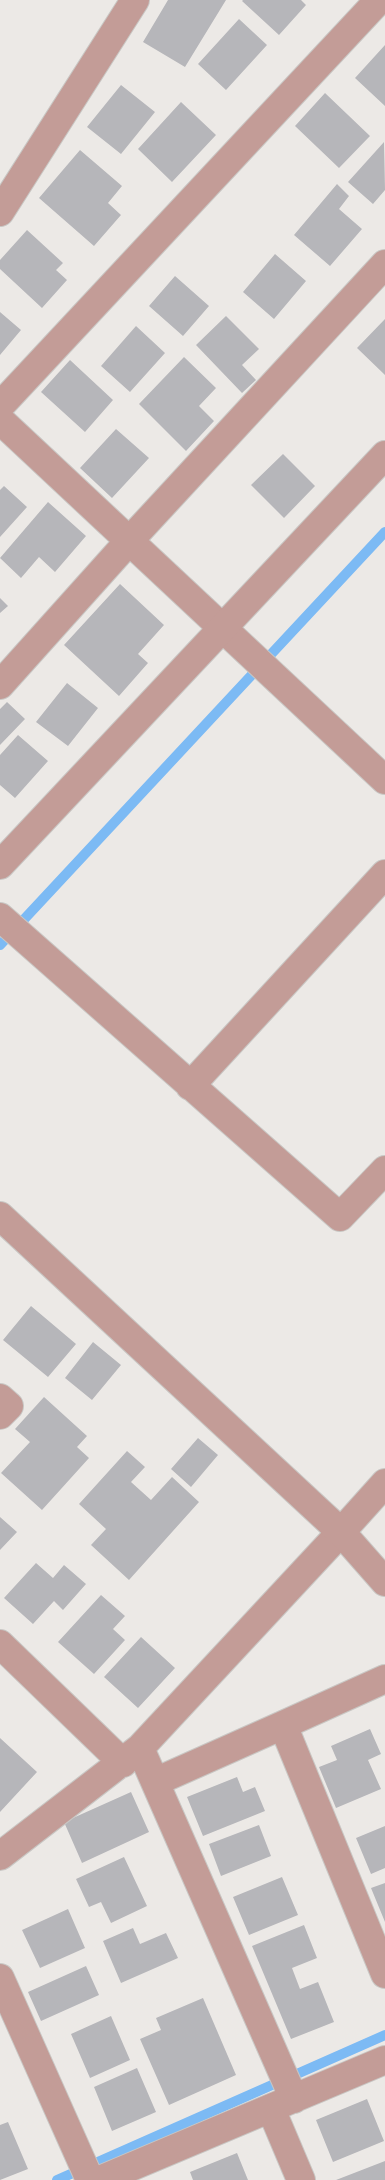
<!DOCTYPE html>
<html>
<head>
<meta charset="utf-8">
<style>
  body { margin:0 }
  canvas { display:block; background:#ece9e6 }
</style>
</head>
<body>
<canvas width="385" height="2180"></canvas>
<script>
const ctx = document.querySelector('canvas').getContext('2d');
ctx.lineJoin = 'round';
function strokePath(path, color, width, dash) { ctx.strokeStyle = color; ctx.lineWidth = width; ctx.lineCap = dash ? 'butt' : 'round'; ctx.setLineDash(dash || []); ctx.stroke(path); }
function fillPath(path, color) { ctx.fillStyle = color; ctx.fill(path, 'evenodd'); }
strokePath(new Path2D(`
  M0 945 385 532
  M57 2180 385 2035`), '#7cbaf4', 10);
fillPath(new Path2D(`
  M168 0H226L185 67 143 42Z
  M243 0H301L306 5 279 35 242 1Z
  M239 19 267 45 226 90 198 64Z
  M385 45V106L355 78Z
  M121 85 155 112 121 154 87 127Z
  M325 93 370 136 339 168 295 126Z
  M181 102 216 135 172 182 138 149Z
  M384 142 385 190 373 204 348 182Z
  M80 150 122 186 108 203 121 215 94 246 39 198Z
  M337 184 349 196 339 209 362 229 330 266 294 235Z
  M27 230 63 263 56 270 67 280 42 308 0 269V260Z
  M275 254 306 281 274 319 243 292Z
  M175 276 209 306 183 336 149 306Z
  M0 312 21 330 0 355Z
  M226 316 259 349 242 365 256 380 242 393 196 345Z
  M385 319V375L357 348Z
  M136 326 165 353 130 392 101 366Z
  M184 357 216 388 199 406 214 421 186 451 139 404Z
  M70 360 113 400 85 432 41 392Z
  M116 429 149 458 112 498 80 468Z
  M283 454 315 486 284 518 251 485Z
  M4 486 27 507 0 537V490Z
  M48 502 86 536 55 572 39 557 21 578 0 558Z
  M120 584 164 625 138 654 148 663 119 696 64 645Z
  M0 598 8 606 0 613Z
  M67 683 98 708 68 746 36 722Z
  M7 702 25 719 0 745V709Z
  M18 735 48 761 15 798 0 785V755Z
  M31 1306 76 1344 48 1377 3 1340Z
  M93 1342 121 1365 92 1400 65 1378Z
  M44 1397 87 1436 77 1447 89 1458 42 1510 1 1473 30 1442 15 1429Z
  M198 1438 218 1455 191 1487 171 1469Z
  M127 1451 145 1467 131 1482 151 1500 172 1477 199 1502 129 1580 91 1545 106 1529 79 1504Z
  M0 1517 17 1532 0 1550Z
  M36 1563 53 1578 64 1565 86 1584 63 1610 54 1601 33 1624 4 1598Z
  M101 1595 125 1616 113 1629 125 1640 94 1674 58 1642Z
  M141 1637 175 1668 138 1708 104 1677Z
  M370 1729 381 1754 368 1760 381 1789 336 1808 319 1767 337 1760 331 1746Z
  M0 1738 37 1772 0 1812Z
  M237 1777 243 1792 255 1787 265 1811 203 1836 187 1797Z
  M131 1792 149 1832 82 1863 64 1822Z
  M259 1825 271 1856 221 1876 209 1844Z
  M385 1826V1868L371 1874 356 1838Z
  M124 1857 147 1906 111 1923 101 1902 89 1907 76 1879Z
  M282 1877 298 1915 249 1935 233 1897Z
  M385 1883V1922L371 1888Z
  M68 1909 85 1948 40 1968 22 1930Z
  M304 1925 317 1958 292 1968 300 1989 318 1982 334 2022 291 2039 252 1946Z
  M133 1928 140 1944 166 1933 178 1958 121 1983 103 1941Z
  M86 1966 99 1995 41 2021 28 1992Z
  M203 1998 236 2075 169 2105 140 2039 161 2030 156 2018Z
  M111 2016 130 2060 90 2078 71 2034Z
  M137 2068 156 2112 112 2131 94 2087Z
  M367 2099 384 2141 333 2162 316 2120Z
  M8 2122 28 2169 0 2180V2125Z
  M237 2153 248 2180H193L190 2172Z
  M385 2161V2180H336Z`), '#b6b6ba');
const minor = new Path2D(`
  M0 406 379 0
  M0 420 385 780
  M0 685 130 540 385 264
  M0 917 340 1217 385 1170
  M190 1086 385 874
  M0 1398 9 1406 0 1415
  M0 1644 123 1763
  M385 1679 283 1725 385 1974
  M140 1748 294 2099
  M155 1782 283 1725
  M0 1856 140 1748 341 1532
  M0 1978 90 2180
  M271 2109 301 2180
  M100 2180 385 2060`);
const tertiary = new Path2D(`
  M0 212 135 0
  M0 865 385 455
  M0 1216 341 1532 385 1582
  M341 1532 385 1483`);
strokePath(minor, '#c9c7c4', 30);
strokePath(tertiary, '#c9c7c4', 30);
strokePath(minor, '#c39c97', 28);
strokePath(tertiary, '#c39c97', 28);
</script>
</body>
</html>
